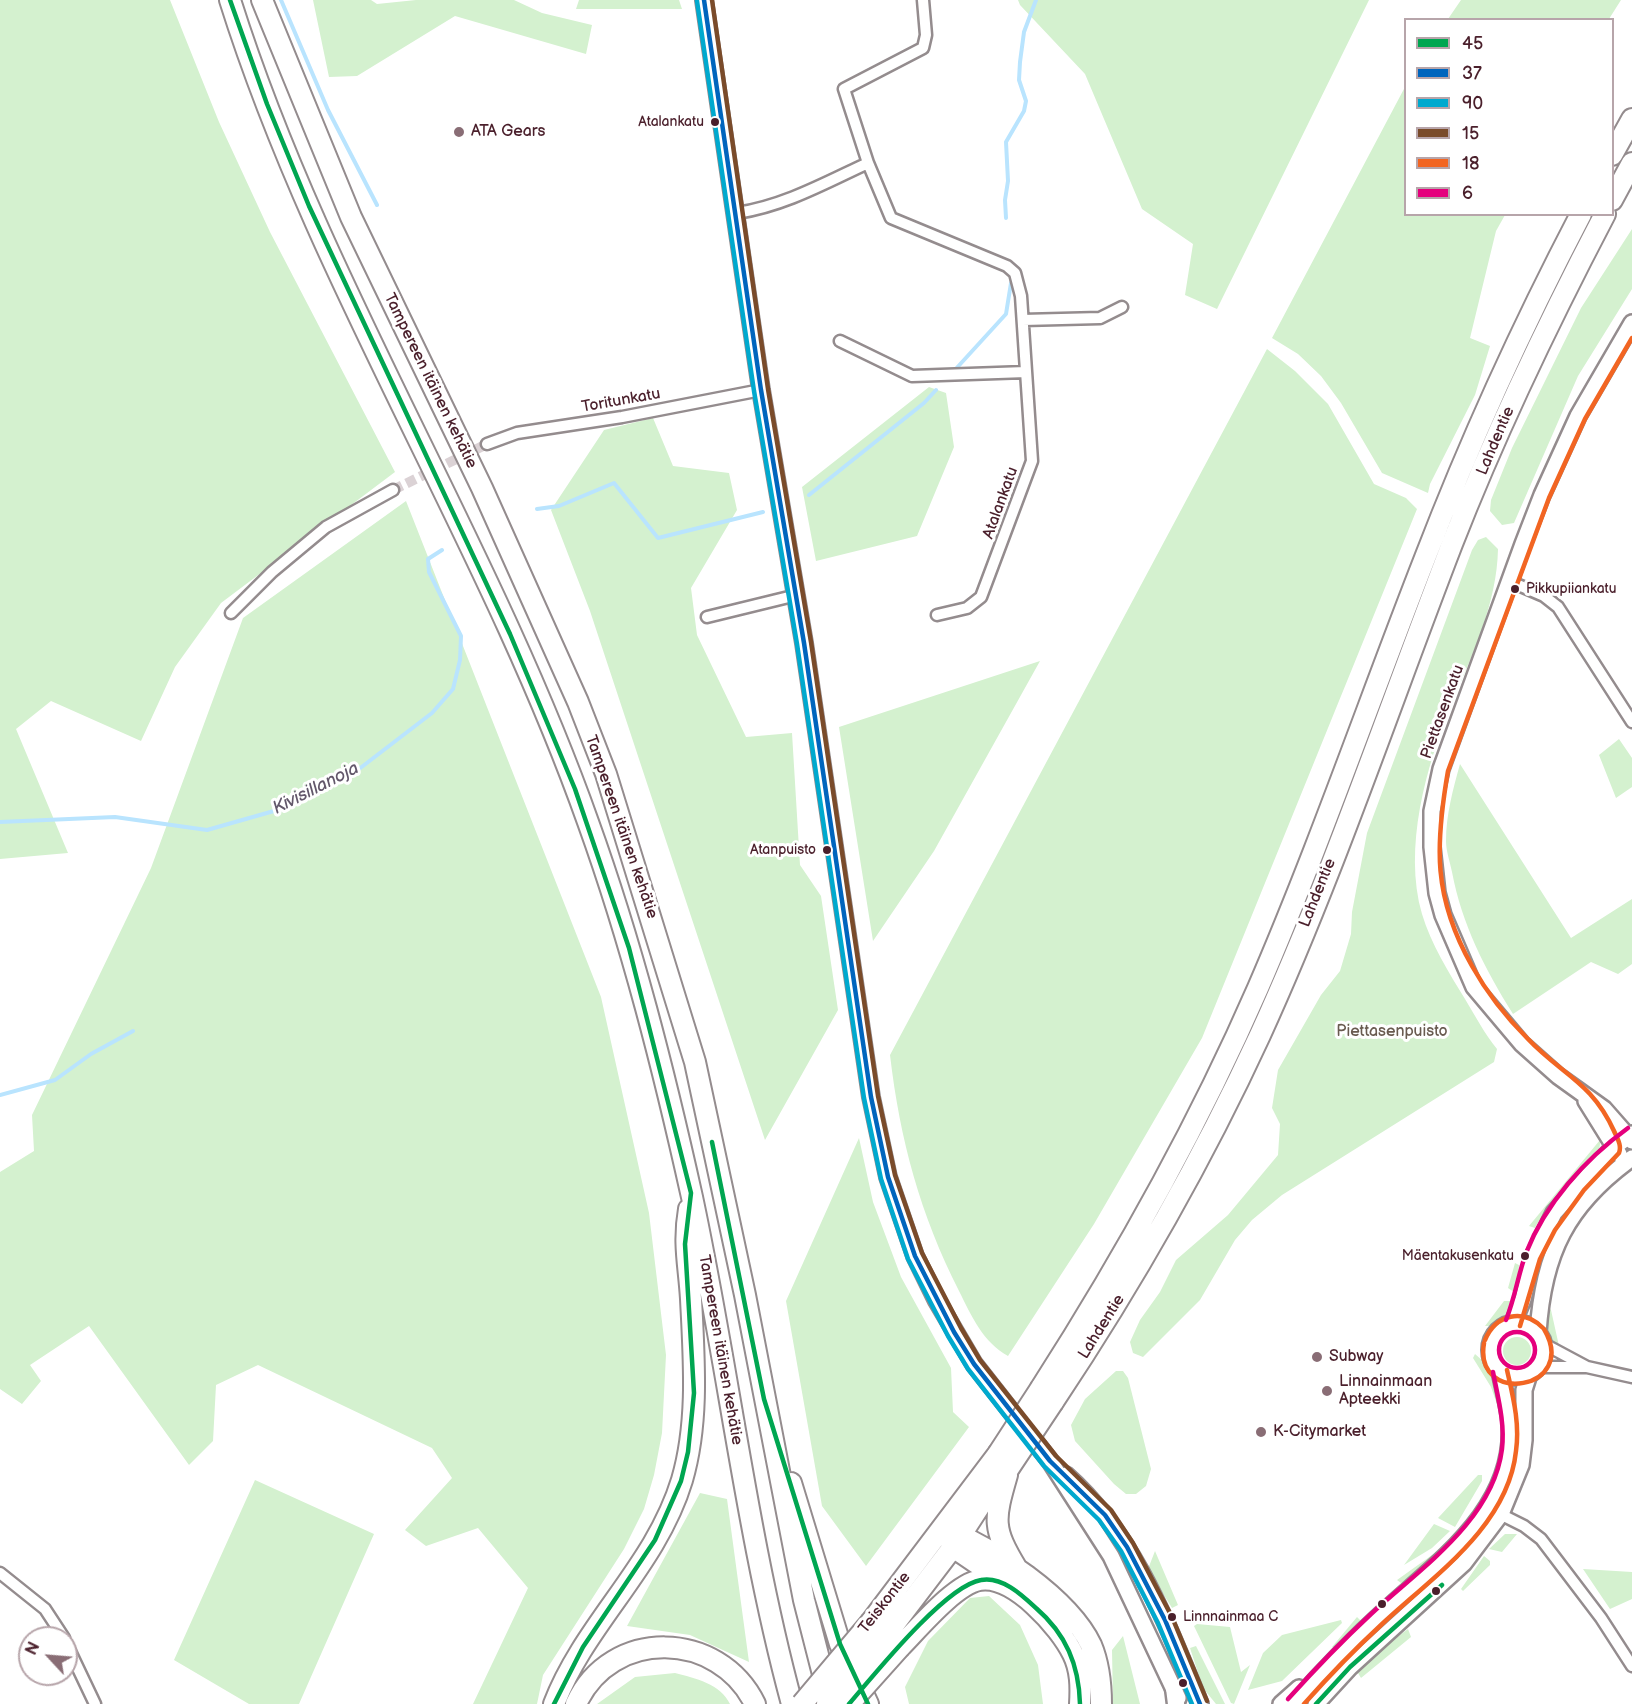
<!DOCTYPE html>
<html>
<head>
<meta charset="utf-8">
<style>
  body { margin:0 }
  #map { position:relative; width:1632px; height:1704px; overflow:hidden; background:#fff; font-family:"Balsamiq Sans",sans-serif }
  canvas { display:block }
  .legend { position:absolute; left:1404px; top:18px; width:210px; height:198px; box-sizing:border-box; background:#fff; border:2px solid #b7a5aa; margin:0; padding:8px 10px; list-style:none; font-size:18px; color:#4a1f2b }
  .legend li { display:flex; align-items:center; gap:12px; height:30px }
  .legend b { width:30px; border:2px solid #b7a5aa }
  .north { position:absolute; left:18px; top:1626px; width:60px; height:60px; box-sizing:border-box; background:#fff; border:2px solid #b7a5aa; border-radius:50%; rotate:296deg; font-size:16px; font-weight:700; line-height:24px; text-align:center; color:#4a1f2b }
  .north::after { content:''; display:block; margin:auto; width:21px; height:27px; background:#896d75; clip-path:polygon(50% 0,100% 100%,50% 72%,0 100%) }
</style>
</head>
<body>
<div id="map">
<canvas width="1632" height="1704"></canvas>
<ul class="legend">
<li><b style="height:8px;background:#00a651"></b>45</li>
<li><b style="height:8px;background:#0065bd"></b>37</li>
<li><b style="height:8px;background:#00a9ce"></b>90</li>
<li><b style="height:8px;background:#7a4b2a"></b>15</li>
<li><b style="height:8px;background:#f26522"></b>18</li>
<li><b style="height:8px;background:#e5007d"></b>6</li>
</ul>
<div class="north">N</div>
</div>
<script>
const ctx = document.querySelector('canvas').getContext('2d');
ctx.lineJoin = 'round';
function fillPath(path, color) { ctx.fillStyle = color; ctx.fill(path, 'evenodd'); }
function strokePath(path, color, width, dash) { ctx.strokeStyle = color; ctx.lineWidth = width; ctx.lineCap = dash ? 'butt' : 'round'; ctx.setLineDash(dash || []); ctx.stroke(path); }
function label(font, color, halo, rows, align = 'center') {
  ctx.font = font + ' "Balsamiq Sans",sans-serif'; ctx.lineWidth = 6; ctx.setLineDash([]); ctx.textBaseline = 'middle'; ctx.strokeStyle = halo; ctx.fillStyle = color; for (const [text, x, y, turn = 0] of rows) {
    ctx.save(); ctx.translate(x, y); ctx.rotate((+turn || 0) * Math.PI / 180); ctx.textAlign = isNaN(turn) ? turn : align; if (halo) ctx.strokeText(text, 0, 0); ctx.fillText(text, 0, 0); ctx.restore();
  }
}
fillPath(new Path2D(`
  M0 0H170L219 122 270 232 395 472 221 603 175 667 141 741 51 701 16 729 68 853 0 859Z
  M313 0H371L377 4 416 0H514L542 13 592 25 586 54 455 16 357 76 329 77Z
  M579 0H679L682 9H576Z
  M1018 0H1369L1217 309 1185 295 1193 244 1142 209 1085 74 1020 5Z
  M1461 0H1621L1609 19H1448Z
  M1405 87 1406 214 1505 215 1496 231 1470 338 1490 346 1475 395 1430 484 1428 493 1382 473 1341 403 1321 376 1298 354 1272 338Z
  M1632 229V289L1578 376 1514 523 1502 525 1490 511 1491 500 1512 448 1581 308Z
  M1267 349 1295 371 1328 404 1374 484 1406 498 1417 509 1202 1038 1094 1224 1008 1356C983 1342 972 1317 959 1291 920 1214 900 1140 890 1055Z
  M929 387 946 393 954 447 917 536 816 561 802 487Z
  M653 418 673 466 729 473 737 510 691 588 697 635 746 737 792 733 800 865 821 896 838 1010 765 1140 590 611 551 510 604 430Z
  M406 501 601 997 649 1213 666 1355 662 1433 654 1475 644 1509 624 1549 543 1675 537 1704H473L528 1588 478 1528 426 1546 405 1530 452 1478 432 1448 258 1365 216 1385 213 1441 189 1465 89 1326 30 1365 41 1381 22 1404 0 1389V1172L34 1151 32 1115 151 868 243 618Z
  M1486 537 1498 549C1497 603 1472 656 1451 705 1426 767 1403 848 1422 914 1431 944 1449 973 1465 999 1476 1017 1484 1033 1497 1049L1494 1062 1282 1195 1252 1220 1235 1240 1200 1300 1143 1357 1133 1353 1130 1342 1140 1320 1160 1292 1176 1260 1228 1215 1278 1155 1280 1124 1272 1108 1278 1070 1321 995 1340 971 1351 934 1352 912 1367 833 1472 550 1478 540Z
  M1040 661 934 851 873 941 839 727Z
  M1619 739 1632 758V787L1616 798 1599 755Z
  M1460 764 1571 938 1632 899V964L1618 974 1591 962 1513 1014C1485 969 1462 925 1452 872 1450 862 1446 851 1446 841 1446 815 1453 789 1460 764Z
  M859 1138 873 1202 901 1277 951 1368 953 1412 969 1427 866 1566 822 1506 786 1301Z
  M1600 1140C1603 1167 1547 1204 1535 1228L1529 1226Z
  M1515 1263 1519 1265 1517 1294 1508 1288Z
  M1504 1301H1516C1510 1316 1503 1326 1485 1326Z
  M1548 1307 1551 1310 1559 1346C1544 1336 1546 1323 1548 1307Z
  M1503 1351a14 14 0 1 1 28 0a14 14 0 1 1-28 0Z
  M1475 1354 1491 1368 1501 1409 1499 1410 1491 1387 1473 1358Z
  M1116 1371H1123L1128 1378 1151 1469 1146 1486 1136 1494H1126L1114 1484 1075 1441 1071 1425 1085 1399Z
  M1478 1475H1482V1481L1455 1527 1438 1518Z
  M255 1480 374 1534 299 1704H249L174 1660Z
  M700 1493 727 1499 749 1662 690 1635 627 1626Z
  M1434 1524 1450 1531 1432 1548 1404 1565Z
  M1505 1534H1517L1502 1552 1489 1549Z
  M1446 1545 1418 1572 1401 1583 1397 1580Z
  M1155 1551 1178 1605 1172 1608 1148 1569Z
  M1484 1556 1490 1561V1565L1463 1591 1461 1589Z
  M1583 1569 1632 1572V1599L1610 1609Z
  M989 1596 1020 1625 1038 1665 1043 1704H909L905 1687 928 1641 970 1598Z
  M1357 1617 1361 1621C1354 1630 1344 1648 1332 1647Z
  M1341 1620 1342 1623 1282 1681 1248 1690 1263 1653 1282 1635Z
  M1197 1624 1230 1627 1241 1672 1250 1665 1234 1704 1231 1703 1194 1626Z
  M1408 1629 1411 1637 1361 1678 1358 1673 1389 1643Z
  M1123 1636 1140 1704H1113L1112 1650Z
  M1196 1646 1225 1704H1216L1203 1688 1190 1648Z
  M675 1673C695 1678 721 1684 730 1704H597L635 1677Z`), '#d4f1cf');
strokePath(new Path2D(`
  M281 0 328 110 377 205
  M1006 218 1005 200 1008 181 1006 142 1024 111 1026 101 1019 80 1020 62 1024 32 1036 0
  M953 372 1006 314 1011 283
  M809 495 924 403 936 390
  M537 509 559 506 614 483 658 538 763 512
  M0 822 115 817 207 830 281 809 330 781 359 769 432 713 453 689 460 660 461 636 429 572 428 559 442 550
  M0 1095 55 1080 91 1054 133 1031`), '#b9e4fe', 4);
strokePath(new Path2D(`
  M393 490 487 444`), '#dbd2d5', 10, [10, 5]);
const street = new Path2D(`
  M868 163 844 89 923 48 926 35 923 0
  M737 213C784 206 825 183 868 163L891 218 1007 266 1015 273 1021 296 1032 461 981 597 967 608 937 615
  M1023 320 1100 318 1122 307
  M840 341 912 376 1026 372
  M487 444 517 433 622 417 761 390
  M1509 581 1544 596 1558 607 1632 722
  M231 613 272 572 326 527 393 490
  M707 617 797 595
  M1544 1344 1587 1367 1632 1377
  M1538 1367H1586
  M1494 1511 1524 1526 1541 1539 1601 1618 1632 1666
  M0 1573 45 1609 64 1638
  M66 1643 95 1704`);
const secondary = new Path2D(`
  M704 0 761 390 804 643 871 1097 888 1177 915 1256 937 1301 974 1364 1050 1461 1111 1556 1178 1698
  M1632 323 1578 416 1542 495 1523 544 1441 769 1432 811V847L1437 893 1443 915 1474 987 1522 1044 1558 1076 1604 1109 1632 1141
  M1586 1101 1619 1154
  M1490 1350a27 27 0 1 1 54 0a27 27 0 1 1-54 0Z
  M1513 1323 1523 1299 1533 1257 1554 1213 1613 1148 1632 1134
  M1538 1333C1543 1253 1567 1205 1632 1158
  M1066 1475C1134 1535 1166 1622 1200 1704
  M1281 1704 1299 1688
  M1294 1704C1323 1671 1354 1639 1387 1609 1442 1559 1517 1506 1510 1421 1508 1404 1503 1387 1500 1371
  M1316 1704 1350 1667 1464 1563 1501 1514 1521 1465 1524 1440V1390L1529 1374`);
const primary = new Path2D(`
  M1174 1688 1176 1704`);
const highway = new Path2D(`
  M230 0C320 286 488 540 588 822 632 944 664 1071 692 1197 728 1365 747 1538 792 1704
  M262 0 351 217 482 488 578 702 606 774 695 1062 745 1295 804 1600 827 1690
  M1612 155 1632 119
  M1612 200 1632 163
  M1041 1388C1123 1260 1197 1128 1258 988 1319 847 1369 701 1425 558 1470 441 1523 325 1581 214
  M1053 1402C1131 1285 1201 1163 1260 1035 1333 875 1389 707 1452 544 1496 431 1549 321 1605 214
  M1007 1475C994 1520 992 1528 1017 1569
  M791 1483 840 1644 868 1704
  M944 1528C992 1548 1068 1597 1091 1645 1099 1664 1101 1684 1101 1704
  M948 1536 953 1547 1003 1581
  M871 1622 998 1454
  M886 1635 953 1547 992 1487 1009 1468
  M900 1647C918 1629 955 1584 980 1580 1014 1575 1060 1627 1073 1654 1081 1670 1081 1687 1080 1704
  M554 1704C585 1623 656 1566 682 1480 699 1422 694 1359 691 1299 689 1265 683 1244 689 1209
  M576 1704C611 1627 719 1630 755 1704`);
strokePath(street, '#948c8e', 15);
strokePath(secondary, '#948c8e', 20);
strokePath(primary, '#948c8e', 21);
strokePath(highway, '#948c8e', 24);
strokePath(street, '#fff', 10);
strokePath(secondary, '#fff', 15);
strokePath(primary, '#fff', 16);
strokePath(highway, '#fff', 20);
const highwayBridge = new Path2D(`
  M998 1454 1041 1388
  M1009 1468 1053 1402
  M802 1704 871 1622
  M827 1704 886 1635
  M849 1704 900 1647`);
strokePath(highwayBridge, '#948c8e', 24, []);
strokePath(highwayBridge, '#fff', 20);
strokePath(new Path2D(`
  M230 0 267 104 309 206 510 634 575 789 629 948 691 1193 685 1244 694 1393 688 1452 681 1481 655 1540 583 1647 554 1704
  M712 1142 764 1399 840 1644 868 1704
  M849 1704C874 1675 945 1586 981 1580 1002 1576 1022 1595 1036 1608 1066 1634 1079 1665 1080 1704
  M1316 1704 1350 1667 1442 1585`), '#00a651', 4.5);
strokePath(new Path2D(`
  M704 0 761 390 804 643 871 1097 888 1177 915 1256 954 1332 974 1364 1050 1461 1105 1515 1127 1547 1165 1620 1200 1704`), '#0065bd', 4.5);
strokePath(new Path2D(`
  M697 1 754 391 797 644 864 1098 881 1179 908 1259 948 1336 968 1369 1044 1466 1099 1520 1121 1551 1158 1623 1192 1704`), '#00a9ce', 4.5);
strokePath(new Path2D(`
  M712 0 768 389 811 642 878 1096 895 1175 922 1253 961 1328 980 1360 1056 1456 1111 1510 1133 1543 1172 1617 1207 1701`), '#7a4b2a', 4.5);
strokePath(new Path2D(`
  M1520 1326 1540 1259 1555 1230 1584 1190 1619 1153C1622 1145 1617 1138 1614 1131 1592 1082 1561 1074 1528 1039 1506 1017 1487 993 1472 966 1433 897 1435 846 1448 771L1549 498 1585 419 1632 338
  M1485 1340C1496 1314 1523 1308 1543 1328
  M1484 1343C1473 1407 1580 1390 1544 1329
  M1304 1704C1328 1677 1354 1650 1381 1625 1432 1577 1508 1527 1516 1451 1520 1423 1513 1397 1507 1370`), '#f26522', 4.5);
strokePath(new Path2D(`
  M1506 1320C1515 1298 1518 1275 1526 1253 1545 1204 1585 1159 1628 1128
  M1499 1350a18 18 0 1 1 36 0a18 18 0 1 1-36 0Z
  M1288 1699C1315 1669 1342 1641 1371 1614 1419 1569 1493 1521 1502 1449 1505 1423 1498 1398 1493 1372`), '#e5007d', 4.5);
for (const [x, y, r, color] of [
  [715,122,5,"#4a1f2b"],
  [459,132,6,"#896d75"],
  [1515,589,5,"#4a1f2b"],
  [827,850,5,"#4a1f2b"],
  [1525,1256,5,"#4a1f2b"],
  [1317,1357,6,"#896d75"],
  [1327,1391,6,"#896d75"],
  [1261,1432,6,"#896d75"],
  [1436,1591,5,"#4a1f2b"],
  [1382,1604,5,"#4a1f2b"],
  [1172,1617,5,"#4a1f2b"],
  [1183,1683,5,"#4a1f2b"]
]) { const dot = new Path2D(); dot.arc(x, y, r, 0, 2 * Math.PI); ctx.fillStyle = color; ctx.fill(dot); strokePath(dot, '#fff', 2); }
label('14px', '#4a1f2b', '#fff', [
  ["Atalankatu",704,122],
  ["Pikkupiiankatu",1526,589,"left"],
  ["Atanpuisto",816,850],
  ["Mäentakusenkatu",1514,1256],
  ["Linnnainmaa C",1183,1617,"left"]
], 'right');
label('16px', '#4a1f2b', '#fff', [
  ["ATA Gears",471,132],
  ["Subway",1329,1357],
  ["Linnainmaan",1339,1382],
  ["Apteekki",1339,1400],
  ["K-Citymarket",1273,1432]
], 'left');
label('16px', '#4a1f2b', '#fff', [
  ["Tampereen itäinen kehätie",430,381,64],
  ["Toritunkatu",621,401,-10],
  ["Lahdentie",1496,441,-67],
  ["Atalankatu",1001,503,-70],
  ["Piettasenkatu",1443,712,-70],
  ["Tampereen itäinen kehätie",621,827,71],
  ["Lahdentie",1318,893,-68],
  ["Lahdentie",1102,1327,-58],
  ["Tampereen itäinen kehätie",720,1350,80],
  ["Teiskontie",885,1603,-52]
]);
label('16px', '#695b50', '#fff', [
  ["Piettasenpuisto",1392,1032]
]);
label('italic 18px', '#62576a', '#fff', [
  ["Kivisillanoja",316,789,-27]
]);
</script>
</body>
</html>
